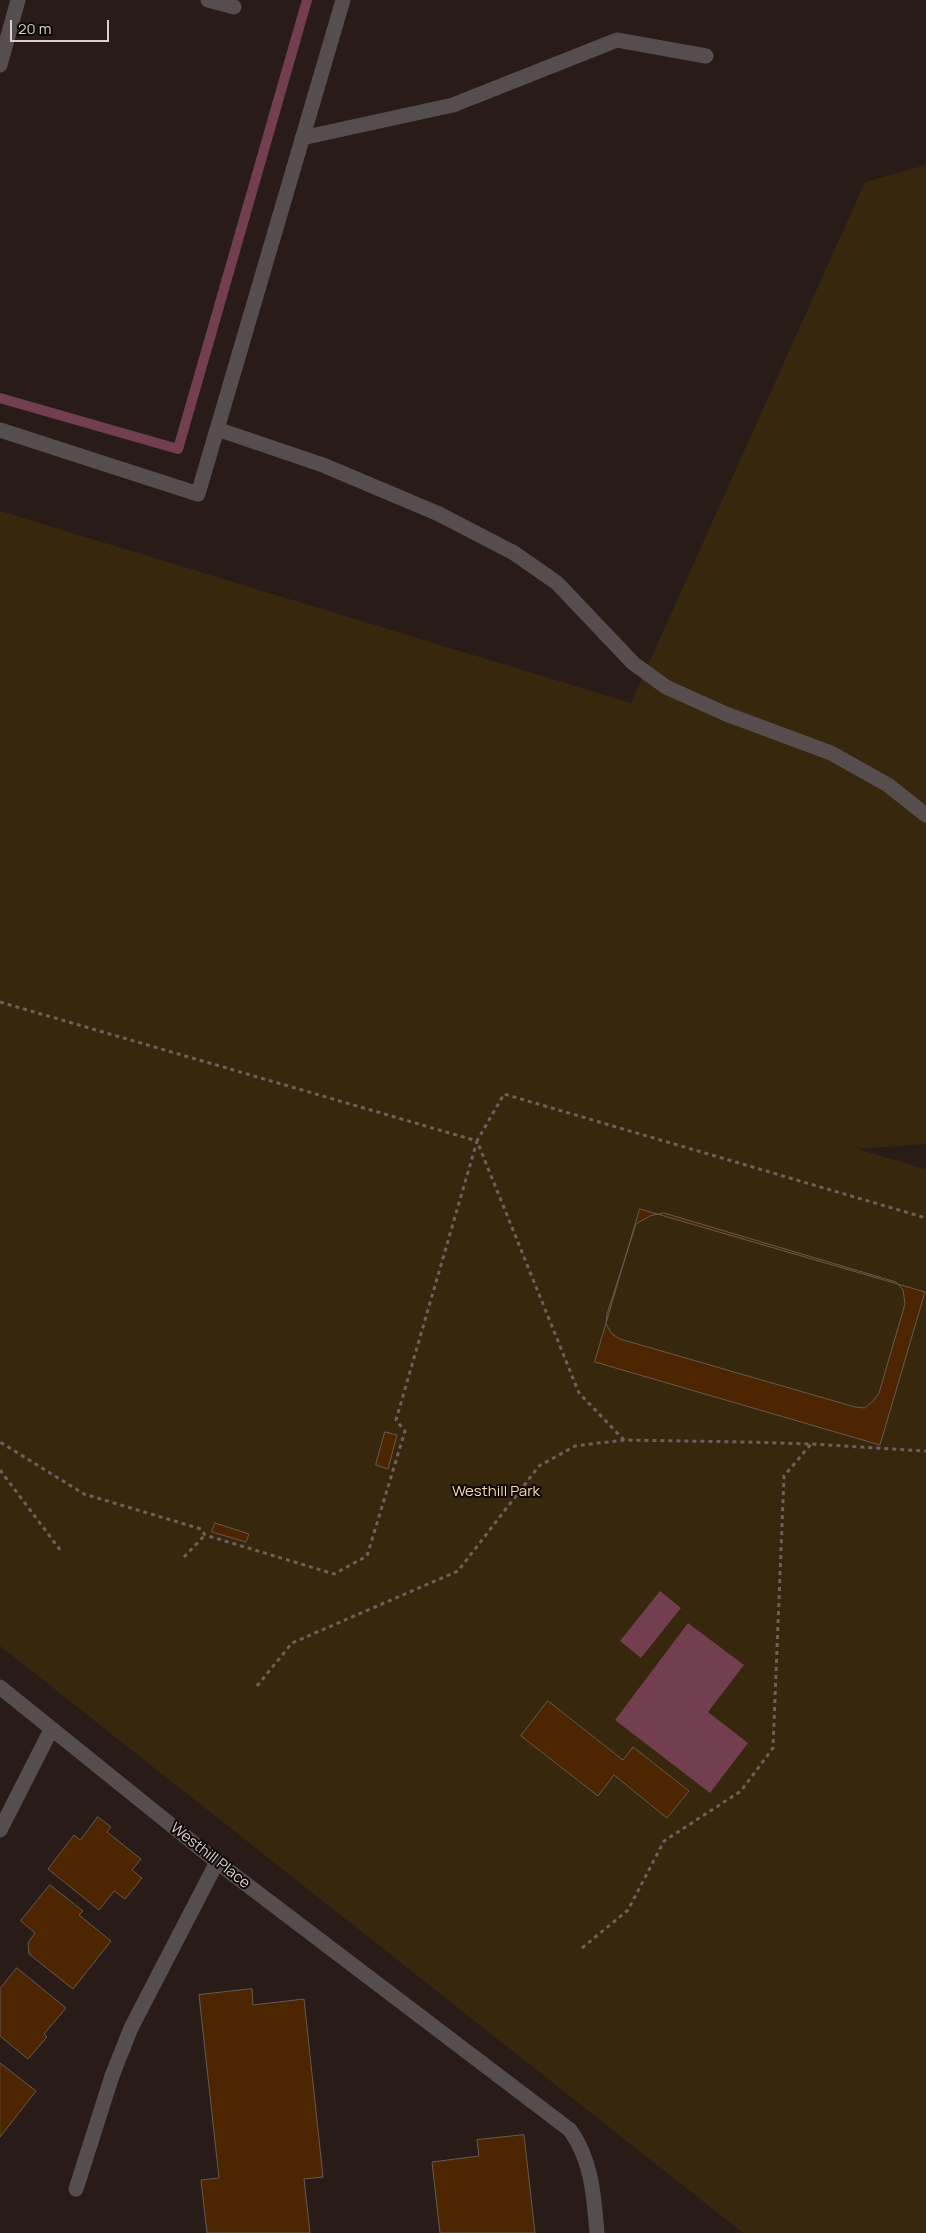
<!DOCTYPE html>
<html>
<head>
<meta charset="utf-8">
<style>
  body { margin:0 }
  #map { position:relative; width:926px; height:2233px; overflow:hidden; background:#291c18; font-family:Manrope,sans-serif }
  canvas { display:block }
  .scale { position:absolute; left:10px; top:20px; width:99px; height:22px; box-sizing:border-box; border:2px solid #d9d0cd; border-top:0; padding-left:6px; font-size:15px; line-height:18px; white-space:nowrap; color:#d9d0cd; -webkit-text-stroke:4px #0e0807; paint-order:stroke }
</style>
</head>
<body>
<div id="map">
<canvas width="926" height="2233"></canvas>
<div class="scale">20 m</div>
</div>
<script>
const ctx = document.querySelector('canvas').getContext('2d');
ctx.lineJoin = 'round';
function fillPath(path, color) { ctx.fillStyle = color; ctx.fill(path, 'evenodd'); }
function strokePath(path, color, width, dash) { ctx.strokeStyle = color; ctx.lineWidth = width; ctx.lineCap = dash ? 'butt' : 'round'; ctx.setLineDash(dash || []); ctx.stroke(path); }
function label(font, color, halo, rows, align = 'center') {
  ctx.font = font + ' Manrope,sans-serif'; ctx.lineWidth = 4; ctx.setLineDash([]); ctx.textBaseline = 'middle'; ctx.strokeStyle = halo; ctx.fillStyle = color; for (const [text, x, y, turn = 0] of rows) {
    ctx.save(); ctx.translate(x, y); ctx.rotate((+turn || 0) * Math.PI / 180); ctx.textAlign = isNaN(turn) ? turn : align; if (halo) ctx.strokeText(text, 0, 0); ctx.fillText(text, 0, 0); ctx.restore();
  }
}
fillPath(new Path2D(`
  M926 165V1144L857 1149 926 1169V2233H743L0 1646V511L631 703 865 182Z`), '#36270d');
fillPath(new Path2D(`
  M660 1591 681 1608 641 1658 620 1641Z
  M688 1623 744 1665 708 1712 748 1743 710 1793 615 1720Z`), '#723e50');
strokePath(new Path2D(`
  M0 398 178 449 307 0`), '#723e50', 10);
const building = new Path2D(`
  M640 1209 925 1292 880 1445 595 1362Z
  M664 1213 896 1282 903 1290 905 1304 879 1393 873 1401 865 1408 855 1407 620 1339 612 1334 606 1324 607 1314 636 1224 650 1216Z
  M385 1432 397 1435 388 1469 376 1465Z
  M215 1523 249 1534 246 1542 212 1532Z
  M548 1701 623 1760 633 1747 689 1791 667 1818 614 1775 598 1796 521 1736Z
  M98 1817 111 1827 107 1832 141 1859 132 1870 142 1878 125 1899 114 1891 99 1910 48 1869 74 1835 80 1840Z
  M50 1885 83 1911 79 1915 111 1941 73 1989 29 1954 28 1943 35 1933 21 1921Z
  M17 1968 66 2008 44 2034 47 2037 28 2059 0 2036V1989Z
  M252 1989 253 2005 304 1999 323 2177 304 2179 310 2233H207L201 2180 219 2178 199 1995Z
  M0 2063 36 2091 0 2137Z
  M524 2135 535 2233H440L432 2162 479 2156 477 2140Z`);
fillPath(building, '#4d2601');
strokePath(building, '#665a51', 1);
strokePath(new Path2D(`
  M0 1002 477 1141 396 1420 405 1431 367 1556 334 1574 205 1535 201 1529 84 1494 0 1442
  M624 1440 579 1393 477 1141 504 1094 926 1218
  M0 1470 61 1551
  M184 1557 205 1535
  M257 1686 292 1643 458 1571 539 1466 575 1446 624 1440 745 1442 811 1444 926 1451
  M582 1948 628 1910 664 1841 741 1791 773 1748 784 1476 811 1444`), '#6c615d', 3, [4, 4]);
strokePath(new Path2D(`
  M208 0 234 7
  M0 65 18 0
  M302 138 453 105 617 40 706 56
  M217 429 323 465 439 514 514 553 557 583 633 663 666 687 726 714 831 753 888 785 926 815
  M0 430 198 494 343 0
  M0 1687 217 1862 570 2130C592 2160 594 2198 597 2233
  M0 1830 51 1730
  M76 2189 112 2076 131 2028 217 1862`), '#564e4e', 15);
label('15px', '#f8dbb1', '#0e0807', [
  ["Westhill Park",496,1492]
]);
label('15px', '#d9d0cd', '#0e0807', [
  ["Westhill Place",210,1856,38]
]);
</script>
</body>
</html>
